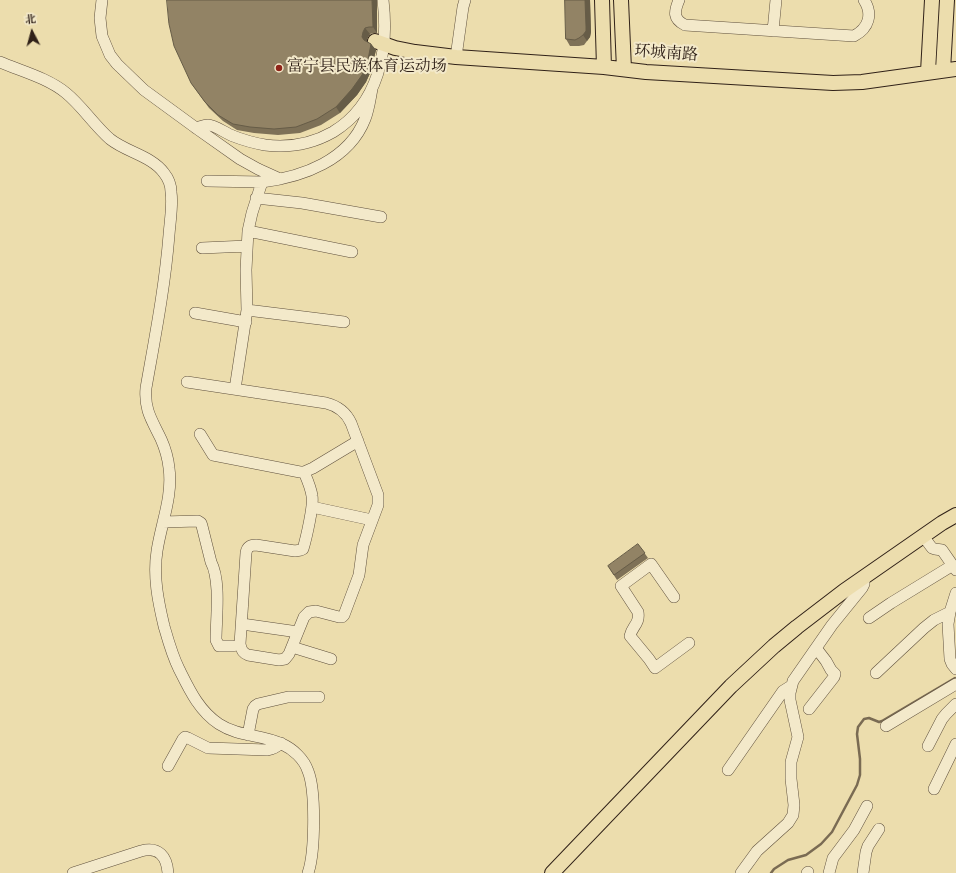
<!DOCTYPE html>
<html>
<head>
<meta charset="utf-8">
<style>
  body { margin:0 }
  #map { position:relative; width:956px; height:873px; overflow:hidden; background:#ecddad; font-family:"Sorts Mill Goudy","Noto Serif SC",serif }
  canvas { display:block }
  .north { position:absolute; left:12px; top:12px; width:40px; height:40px; -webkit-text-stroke:3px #f3e9ca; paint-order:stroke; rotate:354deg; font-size:11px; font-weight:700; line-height:16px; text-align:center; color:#302118 }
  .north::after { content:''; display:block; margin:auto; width:14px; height:18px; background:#302118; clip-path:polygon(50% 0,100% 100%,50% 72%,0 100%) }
</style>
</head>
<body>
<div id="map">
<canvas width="956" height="873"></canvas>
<div class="north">北</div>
</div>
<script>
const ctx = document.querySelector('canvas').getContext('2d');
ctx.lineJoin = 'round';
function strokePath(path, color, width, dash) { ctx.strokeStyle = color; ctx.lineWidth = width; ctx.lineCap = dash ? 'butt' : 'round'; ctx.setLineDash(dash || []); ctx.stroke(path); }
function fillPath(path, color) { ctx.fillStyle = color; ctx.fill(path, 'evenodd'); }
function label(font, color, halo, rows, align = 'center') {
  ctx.font = font + ' "Sorts Mill Goudy","Noto Serif SC",serif'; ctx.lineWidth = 4; ctx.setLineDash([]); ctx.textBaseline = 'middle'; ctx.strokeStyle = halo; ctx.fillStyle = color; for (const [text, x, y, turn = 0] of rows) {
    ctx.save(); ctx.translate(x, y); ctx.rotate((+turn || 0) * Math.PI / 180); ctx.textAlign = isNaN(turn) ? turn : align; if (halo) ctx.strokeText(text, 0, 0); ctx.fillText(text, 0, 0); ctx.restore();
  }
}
strokePath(new Path2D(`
  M771 873 774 869 788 860 806 855 821 844 832 832 857 785 860 775V759L857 734 858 727 864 719 869 718 879 722 882 721 955 678`), '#7a6b53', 2.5);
const minor = new Path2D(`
  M102 0 100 18 102 36 110 55 117 64 144 90 196 128 240 159 258 169 280 179
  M679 0C674 12 673 19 685 25L854 36C869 28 873 14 864 0
  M773 31 776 0
  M456 57 463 7 465 0
  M0 62C21 71 48 78 66 93 82 106 94 125 110 139 126 152 152 156 164 173 168 178 171 185 171 192 173 205 170 221 169 235 165 286 155 337 146 388 144 410 152 420 161 439 165 448 168 458 169 468 173 496 161 524 157 551 153 576 158 601 164 626 168 640 172 655 179 669 189 689 199 711 219 724 239 737 261 734 282 744 293 749 304 759 308 771 316 791 315 853 308 873
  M196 128C200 127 204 125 208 125 215 125 225 133 233 136 243 140 254 143 265 145 289 148 312 144 333 132 379 104 389 50 383 0
  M207 181 262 182
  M256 198 302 203 381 217
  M248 231 352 252
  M202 248 247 246
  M247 310 344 322
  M195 313 246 322
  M187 382 326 403C338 406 346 412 351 423L378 495V505L363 545 359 575 344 615 342 617H339L316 611 309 612 304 617 289 654 285 659 279 660 248 655C243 653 241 650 240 644L246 553C247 547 250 545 256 545L295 551 301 550 303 549C306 539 314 505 312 496 311 488 307 479 304 472
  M235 389 247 310 246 270 248 231 252 213 262 182C303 177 349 160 365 119 369 109 370 99 372 89
  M200 434 213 455 300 472H304L313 468 358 441
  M312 507 372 520
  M163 522 198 521 201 523 202 526 211 562C221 581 216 619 216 640L219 646H233
  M923 536 932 548 935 549 942 550 956 570
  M956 593 950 612 948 624 950 659 952 664 956 669
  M674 597 651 564 621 586 638 612C640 624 632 626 630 636L649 659 655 668 689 643
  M869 618 891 603 953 565
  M242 624 298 632
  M292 647 331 659
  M876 673 924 628 934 620 950 612
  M809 709 834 677 835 674 831 670 826 661 816 648
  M886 726 956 684
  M248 735 253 709 255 706 258 704 288 697H319
  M928 746 942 719 946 714 956 704
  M168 766 183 739 185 737 188 738 208 748 267 750C273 749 277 747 281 743
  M728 770 783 691 791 686
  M934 789 956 744
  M73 873 141 851C159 846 167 857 168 873
  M741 873 757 851 788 823 793 815 794 805 791 779V762L798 737 790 700V693L793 681 832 625 862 588 864 584V577
  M807 873 808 872
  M829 873 833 858 854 830 867 806
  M863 873 866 852 868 846 879 829`);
const major = new Path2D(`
  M602 0 604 67
  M621 0 624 69
  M375 41 395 48 415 52 456 57 604 67 646 72 833 83 862 82 956 69
  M943 70 947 0
  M928 72 932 0
  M552 873 731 686 774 646 797 627 844 591 942 523 956 515`);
strokePath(minor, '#5f503d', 12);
strokePath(major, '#302118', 16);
strokePath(minor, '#f3e9ca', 11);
strokePath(major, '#ecddad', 14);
fillPath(new Path2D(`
  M377 0V33H373L370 34 367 39V42L371 44 376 50 371 71 366 82 357 95 340 113 321 125 300 133 278 135 254 133 237 130 223 121 209 108 191 83Z
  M565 0H590L591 32 590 37 584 45 579 46H570L566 39Z
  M638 544 648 558 617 580 608 566Z`), '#7e7157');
fillPath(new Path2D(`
  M372 0H377V33L373 27Z
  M585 0H590L591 32 590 37 587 41 583 35Z
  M365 28 370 34 367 39V43L364 40 362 37 363 32Z
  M371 44 376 50 371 71 366 82 357 95 340 113 336 107Z`), '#665c47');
const building = new Path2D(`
  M167 0H372L373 27H369L365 28 363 32 362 37 364 40 371 44 367 65 362 75 352 89 336 107 317 119 296 127 274 129 250 127 233 124 218 115 205 102 191 83 174 46 169 24Z
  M565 0H585L586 26V31L583 35 579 38 575 40 566 39Z
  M638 544 645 553 614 575 608 566Z`);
fillPath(building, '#928365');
strokePath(building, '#665c47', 1);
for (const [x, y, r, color] of [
  [279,68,4,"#8f2418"]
]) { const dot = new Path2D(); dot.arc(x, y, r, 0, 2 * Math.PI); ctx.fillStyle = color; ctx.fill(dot); strokePath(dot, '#f3e9ca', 1.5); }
label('16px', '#302118', '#f3e9ca', [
  ["环城南路",666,55,4]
]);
label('16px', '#302118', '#f3e9ca', [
  ["富宁县民族体育运动场",287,68]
], 'left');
</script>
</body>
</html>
